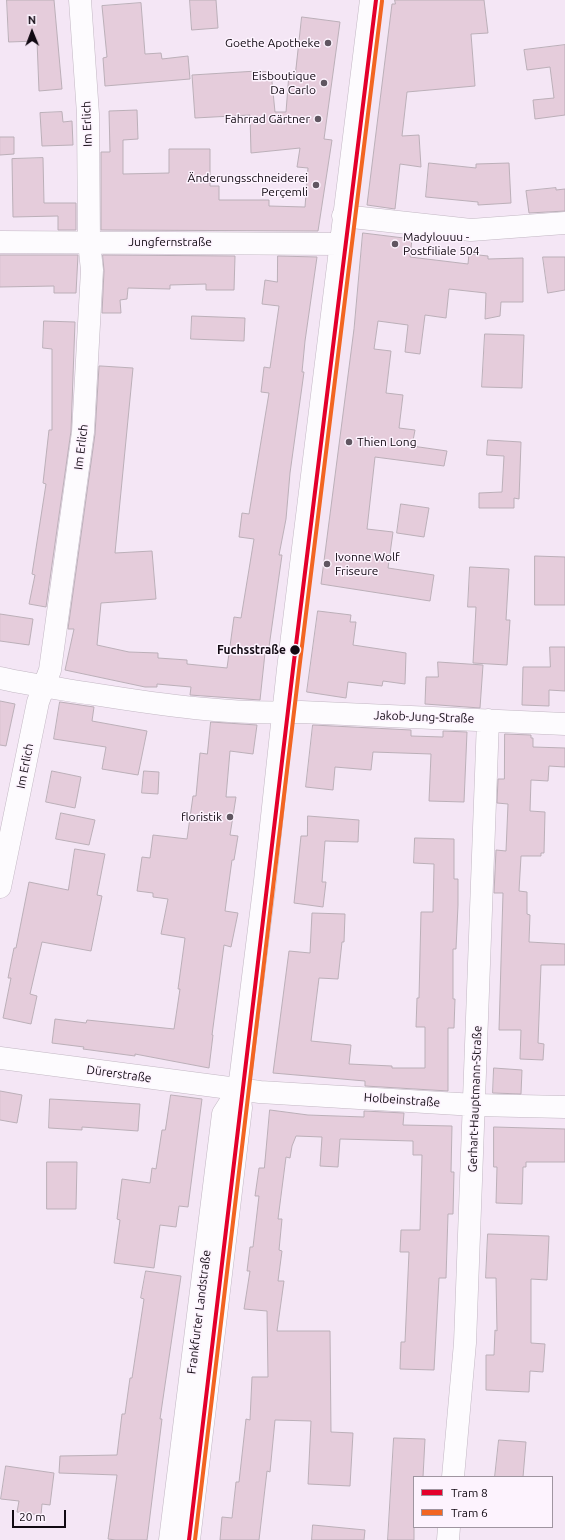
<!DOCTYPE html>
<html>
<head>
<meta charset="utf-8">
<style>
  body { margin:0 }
  #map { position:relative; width:565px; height:1540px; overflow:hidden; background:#f4e6f5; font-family:Ubuntu,sans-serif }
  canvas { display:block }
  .legend { position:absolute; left:413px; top:1476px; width:140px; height:52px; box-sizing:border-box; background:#fdf3fe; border:1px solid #9f95a0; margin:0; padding:5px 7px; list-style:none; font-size:12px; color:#110912 }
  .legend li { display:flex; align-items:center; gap:8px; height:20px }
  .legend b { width:20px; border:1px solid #9f95a0 }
  .north { position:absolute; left:12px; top:12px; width:40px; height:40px; -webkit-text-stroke:3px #fdf3fe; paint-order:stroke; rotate:359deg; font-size:11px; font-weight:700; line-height:16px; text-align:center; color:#110912 }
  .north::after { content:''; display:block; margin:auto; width:14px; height:18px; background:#110912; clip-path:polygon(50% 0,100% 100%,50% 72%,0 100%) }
  .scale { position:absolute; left:12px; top:1510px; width:54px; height:18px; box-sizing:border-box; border:2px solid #110912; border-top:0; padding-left:5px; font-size:12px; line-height:14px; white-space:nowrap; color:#110912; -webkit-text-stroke:3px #fdf3fe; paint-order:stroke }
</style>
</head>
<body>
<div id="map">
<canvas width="565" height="1540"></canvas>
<ul class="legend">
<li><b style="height:5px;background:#e4002b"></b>Tram 8</li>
<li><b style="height:5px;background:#f26522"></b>Tram 6</li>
</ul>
<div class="north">N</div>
<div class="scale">20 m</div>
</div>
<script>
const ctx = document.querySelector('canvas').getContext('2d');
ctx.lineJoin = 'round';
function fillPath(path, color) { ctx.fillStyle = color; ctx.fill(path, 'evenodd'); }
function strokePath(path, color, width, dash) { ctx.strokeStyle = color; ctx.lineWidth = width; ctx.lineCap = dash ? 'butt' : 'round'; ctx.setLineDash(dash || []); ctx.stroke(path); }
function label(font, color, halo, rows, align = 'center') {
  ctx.font = font + ' Ubuntu,sans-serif'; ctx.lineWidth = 3; ctx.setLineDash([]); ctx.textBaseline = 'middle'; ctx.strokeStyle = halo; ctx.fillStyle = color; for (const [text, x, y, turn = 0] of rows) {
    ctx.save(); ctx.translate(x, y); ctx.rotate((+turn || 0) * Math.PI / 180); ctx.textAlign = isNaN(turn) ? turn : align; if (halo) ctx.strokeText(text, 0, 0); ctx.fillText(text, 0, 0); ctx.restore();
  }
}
const building = new Path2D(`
  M7 0H54L62 89 39 91 37 41 9 42Z
  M190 0H216L218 28 192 30Z
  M395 0H484L488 33 471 34 475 86 407 92 402 136 419 135 421 167 400 164 395 209 367 205 392 4H395Z
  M141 3 145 54 161 53 162 59 188 56 190 79 105 86 103 58 107 57 102 6Z
  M302 17 340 22 324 139 332 140 318 231 101 230V152H110L109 111 137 110 138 139 123 140V174L169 173V149H210V186H219V200H269V206L305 207 308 168 297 167 300 148 251 153 250 115 195 118 192 75 257 71 271 72 275 112H286L289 73 295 74Z
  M565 45V115L535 119 533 100 554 98 550 67 527 70 524 50Z
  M62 112 63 122 72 121 73 145 42 146 40 113Z
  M0 137H14V154L0 155Z
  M43 158 44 203H76V230H58V216L13 217 12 159Z
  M429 163 476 168V164L509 163 511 203 478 205V202L426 197Z
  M556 188V190L565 189V211L529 213 526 191Z
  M363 233 412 239 410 257 468 264 469 254 488 256V259L523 258V302H501L500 316 485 319 486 293 449 289 446 318 425 315 420 354 405 352 408 325 378 321 374 349 391 351 386 393 403 395 399 428 415 430 412 446 447 451 444 466 375 457 367 529 393 532 388 568 434 575 430 601 321 584 354 329Z
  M0 255H78L76 293H54V286L0 287Z
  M103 255 235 256 234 290H206V284L170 285V289L128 288 127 299 120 300 121 313H102L104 271Z
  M278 256 317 257 305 341 302 372H304L290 473 286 519 279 555H282L268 654 265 653 260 700 190 695 191 687 157 684V687H145L65 670 74 629H68L95 434 99 366H101L133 368 115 553 152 551 156 599 101 603 97 645 129 652 158 653V658L187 660V664L227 668 234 617 241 618 254 539 239 537 242 513 249 514 269 393 261 392 264 367 270 368 279 306 262 304 265 280 277 282Z
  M543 257H565V290L548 293Z
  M192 316 245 318 244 341 191 339Z
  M44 321 75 322 71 431 46 607 29 604 35 575 32 574 46 484 43 483 49 430H52V349L43 348Z
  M485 334 524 335 522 388 482 387Z
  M488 440 521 442 519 499 514 498V508H479V493L502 492 504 456 487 455Z
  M401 504 429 508 424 537 397 533Z
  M535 556 565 557V605H535Z
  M470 567 509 569 506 620H510L507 665 473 663 476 607H468Z
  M318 611 351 615 350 622H356L353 645 406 653 405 684 383 681 382 686 348 682 346 698 307 692Z
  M0 614 33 619 29 645 0 641Z
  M550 647H565V691L549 690V706L522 705 523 667H550Z
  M438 662 483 665 480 708 425 704 426 677H438Z
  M0 701 15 704 6 746 0 745Z
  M60 702 94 707 92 721 147 731 138 775 102 769 106 747 54 739Z
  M211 722 257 725 253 754 230 751 226 797H236L230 835 238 836 234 860H232L225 911 238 913 231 947 224 945 212 1035H213L209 1068 135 1054V1056L83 1049 84 1047 52 1043 55 1019 86 1023 87 1020 174 1029 180 989H178L185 938 161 934 168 899 153 897V893L137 891 142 857 150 858 153 835 187 839 193 796H196L200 753 207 754Z
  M313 725 411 730V736L443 737V731L467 732 464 802 429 801 431 754 373 752 371 770 335 767 333 790 306 787Z
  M505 734 531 735V738H533V747L565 748V767L549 766 548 781 531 780 530 811 545 812 544 853H541V856H521L519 891 527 892V914L530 915 529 942 565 944V965H541L538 1043 544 1044 543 1060 520 1059 521 1030H499L503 893H494L496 850 506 851 508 804 497 803 498 779H504Z
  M52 771 81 777 75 808 46 802Z
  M144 771 159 772 158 794 142 793Z
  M61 813 95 820 89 845 56 839Z
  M308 816 359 820 358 842 325 841 322 882H326L323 907 294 903 301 836H307Z
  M415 838 454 839V879H458V905L456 949H453V999H455L454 1028H448V1091L365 1086V1081L273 1073 289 951 310 953 312 913 345 914 344 942H342L338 979 319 978 311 1041 351 1045 349 1064 392 1066V1068H425V1027H416L417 998H419L421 912H433L434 864 414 863Z
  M75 849 105 854 97 895 102 896 91 951 42 942 30 994 37 996 31 1024 3 1018 11 978H8L14 948H16L29 882 68 890Z
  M494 1068 522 1070 521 1094 493 1093Z
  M0 1091 22 1095 17 1123 0 1120Z
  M171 1095 202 1099 188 1207 179 1206 176 1227 160 1225 154 1268 114 1263 120 1220 117 1219 122 1179 150 1183 152 1168 156 1169 162 1130H165Z
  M50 1099 140 1104 138 1131 82 1127V1130L49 1128Z
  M270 1110 308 1115 364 1117V1111L404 1113 403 1125 452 1126 451 1172H454L453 1214H448L446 1278H439L434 1370 400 1369 401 1342H405L409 1252H400L401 1230H420L422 1155H413V1141L340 1139 338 1167 320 1166 322 1137 296 1136 292 1146 290 1158 286 1157 278 1219H282L279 1250 282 1251 278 1281H284L277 1331H330L331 1432 353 1433 350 1486 308 1484 311 1421 275 1420 270 1472 267 1471 259 1540H220L222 1517 232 1518 236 1482H239L246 1419 250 1420 252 1377H268L267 1311 244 1309 250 1271H247L250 1247H253L259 1196H255L259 1168H264Z
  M494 1127 565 1129V1162H526V1167H523L522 1204 496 1203 497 1167H494Z
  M47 1162H77L76 1209H47Z
  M488 1234 549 1236 547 1280 531 1279V1343L545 1344 543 1372 530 1371 529 1392 486 1390V1355H494L495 1330 497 1331 496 1278H486Z
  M146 1271 181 1276 160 1419H162L147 1540H116L108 1539 117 1475 59 1473 60 1456 117 1455 122 1414H125L130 1378H132L144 1299 141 1298Z
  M394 1438 425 1439 423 1477H414V1540H388Z
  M499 1440 526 1442 523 1477H495Z
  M6 1466 54 1473 50 1505 42 1504 41 1515 17 1512 19 1501 1 1499Z
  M313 1525 365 1530 364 1540H312Z`);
fillPath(building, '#e5ccdb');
strokePath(building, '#bbafb8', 1);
const minor = new Path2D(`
  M343 216 471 230 565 223
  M0 242 340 244
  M0 678C30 685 62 689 93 694 162 705 231 715 301 712L565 724
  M0 887 38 702 50 670 83 432 92 270 89 242 88 114 80 0
  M0 1058 260 1092 475 1105 565 1107
  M453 1477 465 1343 488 720
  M170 1540 223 1114 239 1089
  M189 1540 241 1108 239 1089 265 881 288 669 371 0
  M448 1540 449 1527`);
strokePath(minor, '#c2b7c3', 23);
strokePath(minor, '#fdfbfe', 22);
strokePath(new Path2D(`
  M189 1540 293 669 376 0`), '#e4002b', 4);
strokePath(new Path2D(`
  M195 1540 299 670 382 1`), '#f26522', 4);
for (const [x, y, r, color] of [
  [328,43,4,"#605661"],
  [324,83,4,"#605661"],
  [318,119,4,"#605661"],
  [316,185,4,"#605661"],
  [395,244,4,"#605661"],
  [349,442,4,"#605661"],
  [327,564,4,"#605661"],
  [295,650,5.5,"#110912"],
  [230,817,4,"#605661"]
]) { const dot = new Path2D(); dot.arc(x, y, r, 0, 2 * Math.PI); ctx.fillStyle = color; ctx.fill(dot); strokePath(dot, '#fdf3fe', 1.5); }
label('12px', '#110912', '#fdf3fe', [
  ["Goethe Apotheke",320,43],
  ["Eisboutique",316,76],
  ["Da Carlo",316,90],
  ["Fahrrad Gärtner",310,119],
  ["Änderungsschneiderei",308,178],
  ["Perçemli",308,192],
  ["Madylouuu -",403,237,"left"],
  ["Postfiliale 504",403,251,"left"],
  ["Thien Long",357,442,"left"],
  ["Ivonne Wolf",335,557,"left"],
  ["Friseure",335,571,"left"],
  ["floristik",222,817]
], 'right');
label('12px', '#110912', '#fdf3fe', [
  ["Im Erlich",87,124,-92],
  ["Jungfernstraße",170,242],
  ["Im Erlich",81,447,-83],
  ["Jakob-Jung-Straße",424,717,2],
  ["Im Erlich",25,766,-79],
  ["Dürerstraße",119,1074,8],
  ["Gerhart-Hauptmann-Straße",475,1099,-88],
  ["Holbeinstraße",402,1100,4],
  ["Frankfurter Landstraße",199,1312,-83]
]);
label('bold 12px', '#110912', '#fdf3fe', [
  ["Fuchsstraße",286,650]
], 'right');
</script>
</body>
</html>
